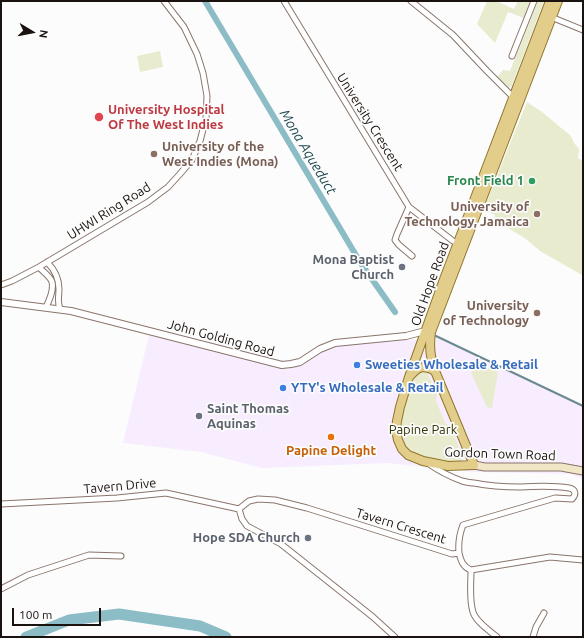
<!DOCTYPE html>
<html>
<head>
<meta charset="utf-8">
<style>
  body { margin:0 }
  #map { position:relative; width:584px; height:638px; overflow:hidden; background:#fcfcfc; font-family:Ubuntu,sans-serif }
  canvas { display:block }
  .frame { position:absolute; inset:0; border:2px solid #1a120e; pointer-events:none }
  .north { position:absolute; left:12px; top:12px; width:40px; height:40px; -webkit-text-stroke:3px #fcfcfc; paint-order:stroke; rotate:100deg; font-size:11px; font-weight:700; line-height:16px; text-align:center; color:#1a120e }
  .north::after { content:''; display:block; margin:auto; width:14px; height:18px; background:#1a120e; clip-path:polygon(50% 0,100% 100%,50% 72%,0 100%) }
  .scale { position:absolute; left:12px; top:608px; width:89px; height:18px; box-sizing:border-box; border:2px solid #1a120e; border-top:0; padding-left:5px; font-size:12px; line-height:14px; white-space:nowrap; color:#1a120e; -webkit-text-stroke:3px #fcfcfc; paint-order:stroke }
</style>
</head>
<body>
<div id="map">
<canvas width="584" height="638"></canvas>
<div class="frame"></div>
<div class="north">N</div>
<div class="scale">100 m</div>
</div>
<script>
const ctx = document.querySelector('canvas').getContext('2d');
ctx.lineJoin = 'round';
function fillPath(path, color) { ctx.fillStyle = color; ctx.fill(path, 'evenodd'); }
function strokePath(path, color, width, dash) { ctx.strokeStyle = color; ctx.lineWidth = width; ctx.lineCap = dash ? 'butt' : 'round'; ctx.setLineDash(dash || []); ctx.stroke(path); }
function label(font, color, halo, rows, align = 'center') {
  ctx.font = font + ' Ubuntu,sans-serif'; ctx.lineWidth = 3.5; ctx.setLineDash([]); ctx.textBaseline = 'middle'; ctx.strokeStyle = halo; ctx.fillStyle = color; for (const [text, x, y, turn = 0] of rows) {
    ctx.save(); ctx.translate(x, y); ctx.rotate((+turn || 0) * Math.PI / 180); ctx.textAlign = isNaN(turn) ? turn : align; if (halo) ctx.strokeText(text, 0, 0); ctx.fillText(text, 0, 0); ctx.restore();
  }
}
fillPath(new Path2D(`
  M150 331 282 365 300 362 320 349 369 339 421 340 436 336 583 406V479L571 474 475 472 387 463 262 468 201 452 123 443Z`), '#f7edfe');
fillPath(new Path2D(`
  M487 1H496L514 9 518 1H531L524 18 508 12 495 43 477 24Z
  M538 1H544L513 82 511 87 507 88 496 78 500 74 503 70 510 71Z
  M160 51 163 67 140 72 137 56Z
  M527 102 542 112 571 136 574 143 579 149 578 158 583 161V275H582L540 251 526 239 508 228 493 223 495 215 488 212 491 205 486 203Z
  M476 362 498 372 492 408 487 407 471 373Z
  M421 371 427 372 437 395 436 401 445 423 450 426 462 455 461 461 456 464 423 457 414 454 406 447 399 435 402 412 416 373Z`), '#e8ebcd');
strokePath(new Path2D(`
  M436 336 583 406`), '#6a8a8f', 2);
strokePath(new Path2D(`
  M205 1 360 262 395 312`), '#8cbdc6', 6);
strokePath(new Path2D(`
  M26 637 69 620 119 614 200 626 226 637`), '#8cbdc6', 11);
const minor = new Path2D(`
  M284 1 409 207 453 241
  M411 1 453 35 487 71 515 99
  M551 17 583 30
  M512 56 534 1
  M409 207 397 234 395 240 399 245 412 256
  M47 262C55 270 59 278 59 289 59 296 57 302 60 309
  M39 267C43 272 50 276 52 282 54 290 49 301 46 307
  M1 285 12 281 39 267 148 202 168 187 179 175 192 160 200 141 206 118 207 96 203 73 197 54 184 27 164 1
  M1 504 117 498 166 493 239 509
  M239 509 249 501 258 499 275 500 307 508 452 554 459 553C458 542 459 535 463 525L555 498 572 499C577 494 575 489 569 488 553 485 536 486 520 487 504 487 489 486 474 483 470 483 466 482 462 481 451 477 439 471 429 464
  M239 509 242 519 247 526 281 544 373 617 395 637
  M459 553C461 561 463 567 471 570 471 583 469 600 473 612 476 622 490 631 497 637
  M471 570 550 557 583 560
  M1 589 28 575 89 555 121 556
  M533 637 536 627 544 613`);
const tertiary = new Path2D(`
  M1 302 71 311 282 365 291 364 300 362 320 349 335 343 406 336 429 330`);
const secondary = new Path2D(`
  M474 465 485 467H561L583 471`);
const primary = new Path2D(`
  M550 1 443 282 409 377 400 407 397 421 396 430 398 440 402 449 408 455 423 461 448 466 474 465 435 371C430 358 429 346 431 332L558 1
  M410 376C418 367 423 364 435 371`);
strokePath(minor, '#8a756b', 7);
strokePath(tertiary, '#8a756b', 8);
strokePath(secondary, '#8a756b', 9);
strokePath(primary, '#90762d', 10);
strokePath(minor, '#fff', 5);
strokePath(tertiary, '#fff', 6);
strokePath(secondary, '#f1e6c5', 7);
strokePath(primary, '#e2cd8b', 8);
for (const [x, y, r, color] of [
  [99,117,5,"#e0444e"],
  [154,154,4,"#8d6e63"],
  [532,181,4,"#2e9e5b"],
  [537,214,4,"#8d6e63"],
  [402,267,4,"#6b7280"],
  [537,313,4,"#8d6e63"],
  [357,365,4,"#3f7fe0"],
  [283,388,4,"#3f7fe0"],
  [199,416,4,"#6b7280"],
  [331,437,4,"#e8710a"],
  [308,538,4,"#6b7280"]
]) { const dot = new Path2D(); dot.arc(x, y, r, 0, 2 * Math.PI); ctx.fillStyle = color; ctx.fill(dot); strokePath(dot, '#fcfcfc', 1.5); }
label('bold 13px', '#be3a42', '#fcfcfc', [
  ["University Hospital",108,110],
  ["Of The West Indies",108,125]
], 'left');
label('13px', '#1a120e', '#fcfcfc', [
  ["University Crescent",370,122,58],
  ["UHWI Ring Road",109,211,-32],
  ["Old Hope Road",430,284,-70],
  ["John Golding Road",221,338,15],
  ["Gordon Town Road",500,454,2],
  ["Tavern Drive",120,486,-5],
  ["Tavern Crescent",401,526,17]
]);
label('bold 13px', '#785e54', '#fcfcfc', [
  ["University of the",162,147,"left"],
  ["West Indies (Mona)",162,162,"left"],
  ["University of",529,207],
  ["Technology, Jamaica",529,222],
  ["University",529,306],
  ["of Technology",529,321]
], 'right');
label('bold 13px', '#27864d', '#fcfcfc', [
  ["Front Field 1",524,181]
], 'right');
label('bold 13px', '#5b616d', '#fcfcfc', [
  ["Mona Baptist",394,260],
  ["Church",394,275],
  ["Saint Thomas",207,409,"left"],
  ["Aquinas",207,424,"left"],
  ["Hope SDA Church",300,538]
], 'right');
label('bold 13px', '#366cbe', '#fcfcfc', [
  ["Sweeties Wholesale & Retail",365,365],
  ["YTY's Wholesale & Retail",291,388]
], 'left');
label('13px', '#323403', '#fcfcfc', [
  ["Papine Park",423,430]
]);
label('bold 13px', '#c56008', '#fcfcfc', [
  ["Papine Delight",331,451]
]);
label('italic 14px', '#1a474e', '#fcfcfc', [
  ["Mona Aqueduct",308,152,59]
]);
</script>
</body>
</html>
